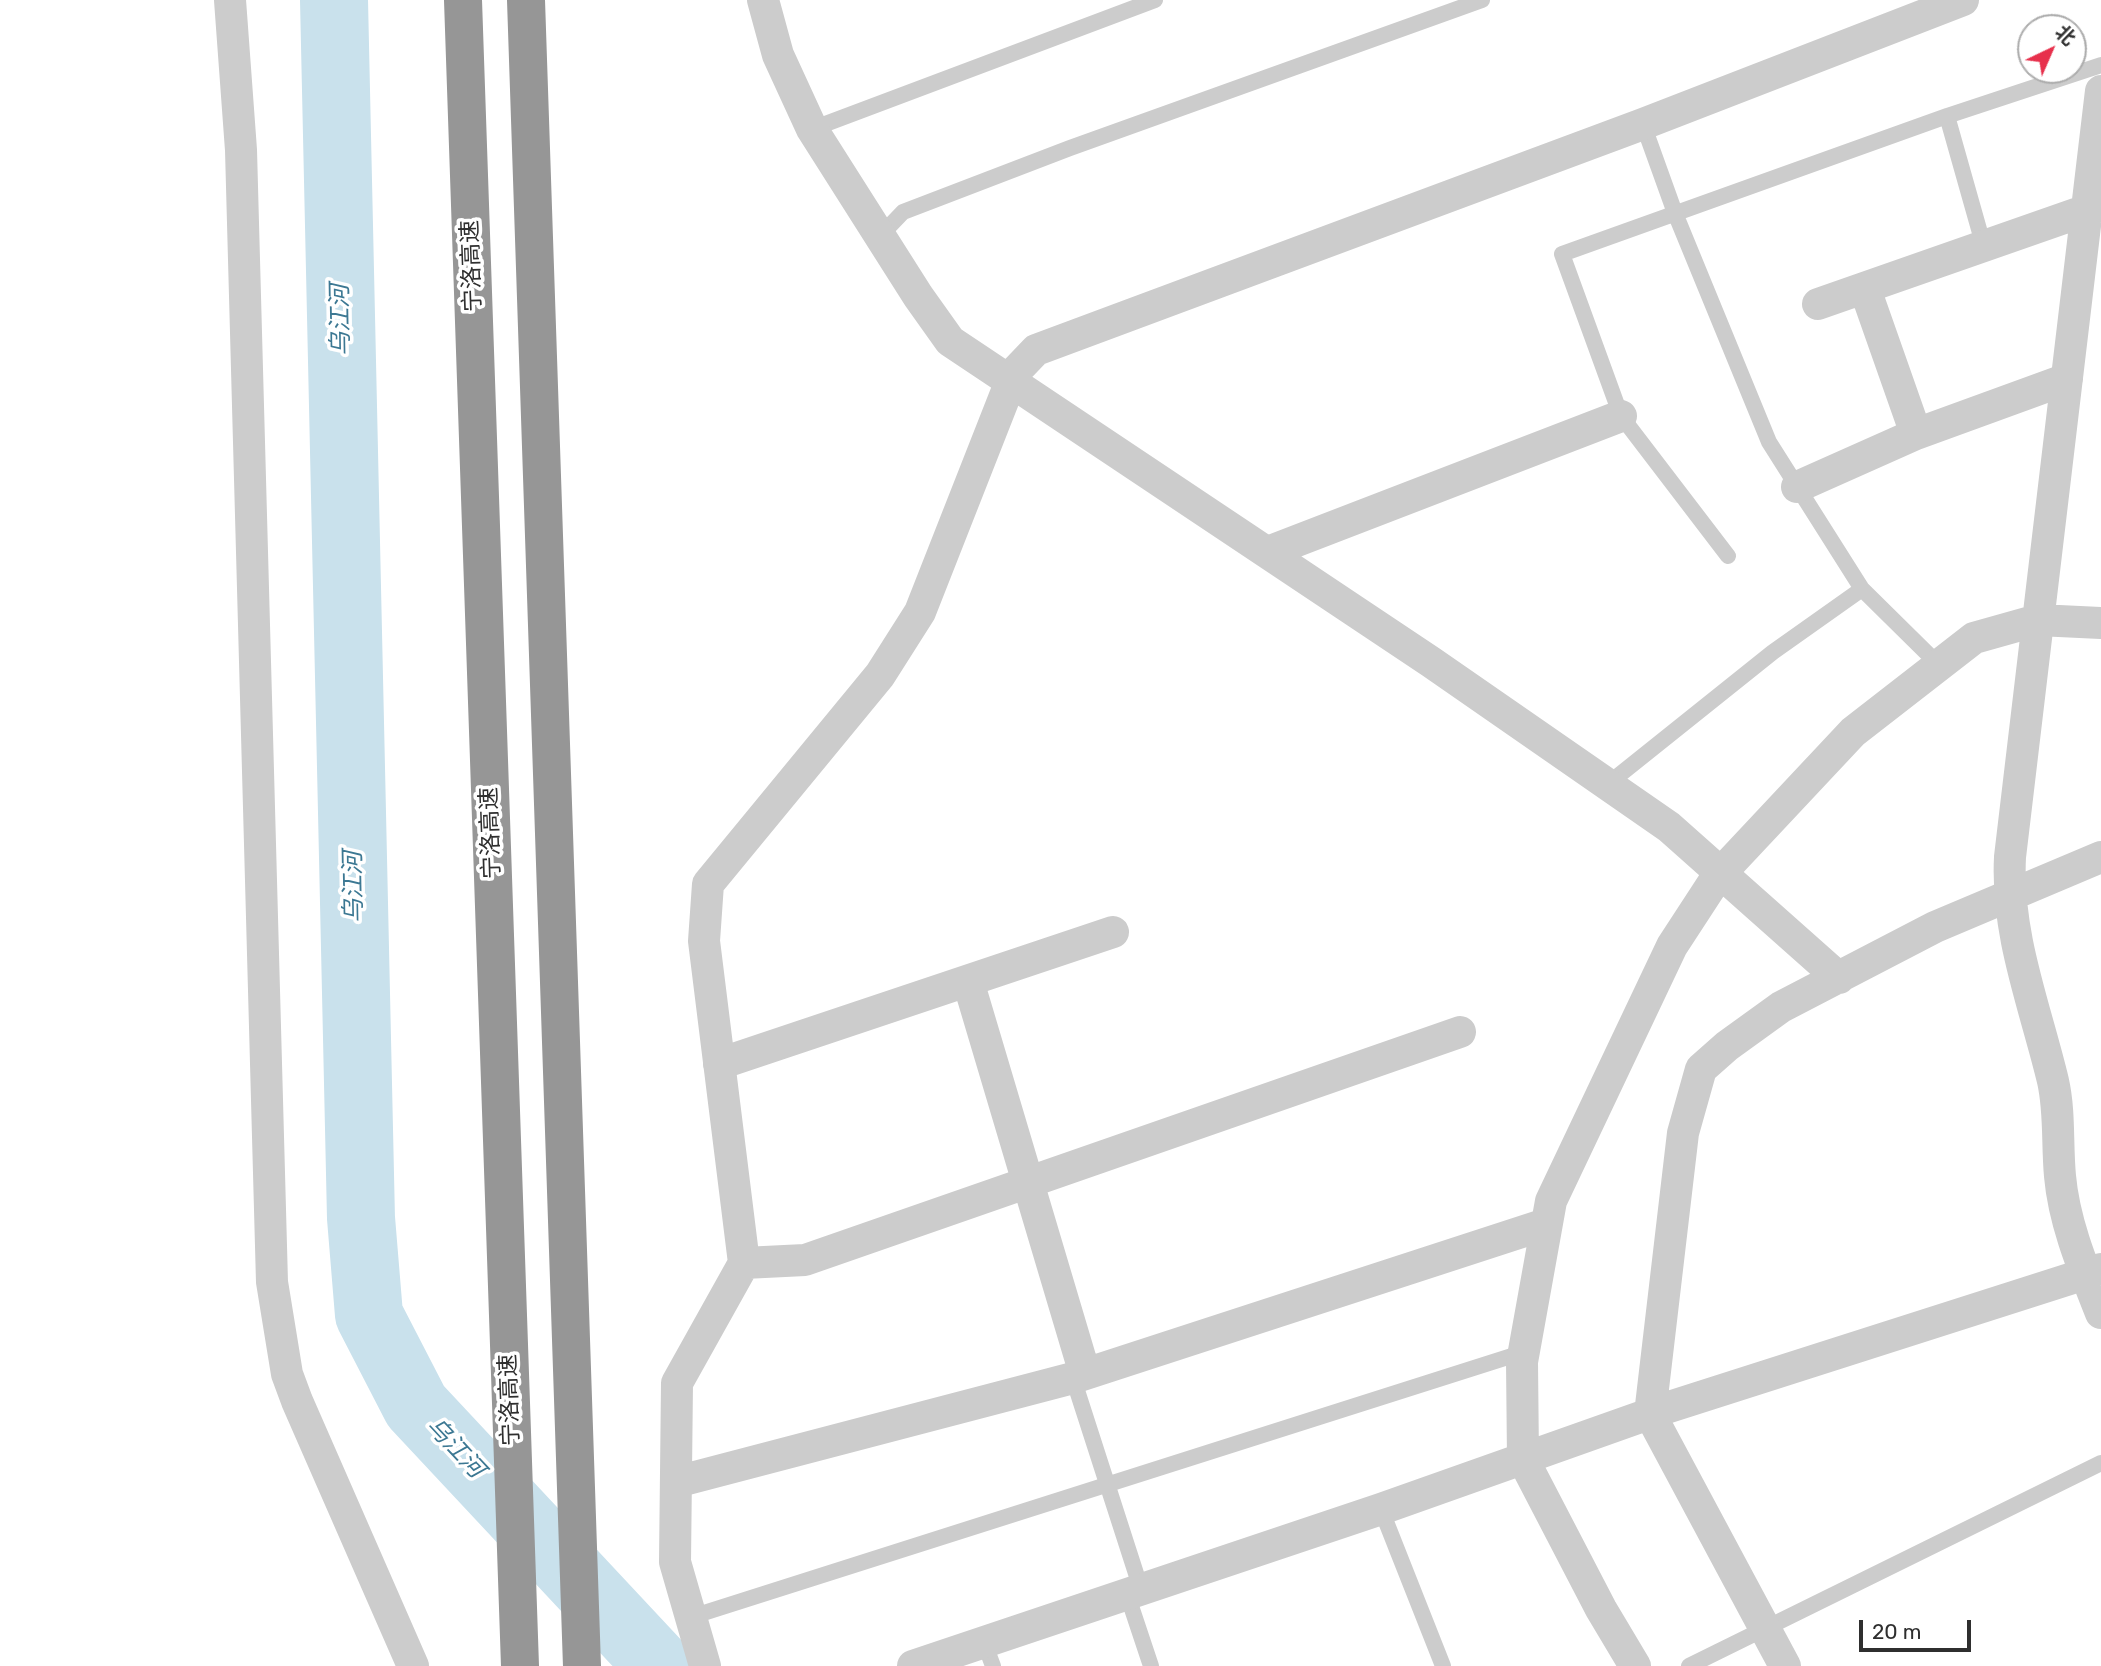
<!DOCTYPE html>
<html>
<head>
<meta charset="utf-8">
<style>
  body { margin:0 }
  #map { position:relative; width:2101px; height:1666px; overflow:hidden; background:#fff; font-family:Rubik,"Noto Sans SC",sans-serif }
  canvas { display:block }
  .north { position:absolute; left:2017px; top:14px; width:70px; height:70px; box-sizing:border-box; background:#fff; border:2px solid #acacac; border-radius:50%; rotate:44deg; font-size:19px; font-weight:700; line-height:28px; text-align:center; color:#2f2f2f }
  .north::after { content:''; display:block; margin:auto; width:24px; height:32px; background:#e7304c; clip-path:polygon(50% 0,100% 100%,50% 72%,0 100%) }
  .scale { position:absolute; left:1859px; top:1620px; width:112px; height:32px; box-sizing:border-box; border:4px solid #2f2f2f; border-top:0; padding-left:9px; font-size:21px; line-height:24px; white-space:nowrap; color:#2f2f2f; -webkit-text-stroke:5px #fff; paint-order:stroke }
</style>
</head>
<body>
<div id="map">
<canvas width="2101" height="1666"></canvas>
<div class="north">北</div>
<div class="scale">20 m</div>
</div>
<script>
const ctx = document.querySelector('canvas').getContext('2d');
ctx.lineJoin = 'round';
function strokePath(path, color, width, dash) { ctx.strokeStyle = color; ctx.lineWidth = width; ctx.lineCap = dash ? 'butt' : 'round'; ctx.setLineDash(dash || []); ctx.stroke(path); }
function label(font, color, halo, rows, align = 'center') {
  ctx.font = font + ' Rubik,"Noto Sans SC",sans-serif'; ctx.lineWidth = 7; ctx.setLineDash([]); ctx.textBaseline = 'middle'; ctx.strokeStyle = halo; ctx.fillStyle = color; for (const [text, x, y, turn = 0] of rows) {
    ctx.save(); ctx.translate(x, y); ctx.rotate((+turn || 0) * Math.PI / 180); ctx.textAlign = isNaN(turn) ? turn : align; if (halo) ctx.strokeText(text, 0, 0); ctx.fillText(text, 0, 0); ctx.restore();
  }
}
strokePath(new Path2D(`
  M334 0 361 1218 369 1315 416 1406 659 1666`), '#c9e1ec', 68);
strokePath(new Path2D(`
  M1947 116 1984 247
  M1643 124 1675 213 1769 442 1862 589 1939 665
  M812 129 1155 0
  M881 235 903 212 1070 148 1482 0
  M1728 556 1621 416 1562 254 1947 116 2101 65
  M1608 784 1773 652 1862 589
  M1073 1378 1141 1589
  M1381 1509 1443 1666
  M1127 1594 1151 1666
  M691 1617 1524 1352
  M984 1642 993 1666
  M1689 1666 2101 1463`), '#ccc', 16);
strokePath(new Path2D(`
  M230 0 241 150 272 1282 287 1374 297 1401 413 1666
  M763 0 778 55 812 129 918 296 950 341 1431 662 1669 827 1839 978
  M2101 91 2010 857C2006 935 2035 1006 2053 1081 2060 1112 2057 1144 2060 1176 2064 1223 2084 1270 2101 1313
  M1865 289 1916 434
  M1818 304 2101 205
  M1797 487 1916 434 2067 379
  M1268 552 1621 416
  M968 981 1085 1374
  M719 1064 1113 932
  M744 1263 805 1260 1460 1032
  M676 1482 1073 1378 1546 1224
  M705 1666 675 1562 677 1383 744 1263 704 941 708 884 880 675 920 612 1014 373 1036 350 1643 124 1963 0
  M913 1666 1381 1509 1666 1408 2101 1269
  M1635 1666 1601 1609 1523 1459 1522 1362 1551 1201 1672 946 1717 877 1853 732 1974 638 2038 620 2101 623
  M1785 1666 1650 1414 1683 1133 1701 1069 1727 1046 1781 1007 1935 927 2101 857`), '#ccc', 32);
strokePath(new Path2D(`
  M463 0 520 1666
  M526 0 582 1666`), '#969696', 38);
label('23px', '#2f2f2f', '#fff', [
  ["宁洛高速",472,266,-92],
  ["宁洛高速",491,833,-92],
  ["宁洛高速",510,1400,-92]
]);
label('italic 24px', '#3c7893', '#fff', [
  ["乌江河",341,320,-91],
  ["乌江河",354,887,-91],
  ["乌江河",455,1448,47]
]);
</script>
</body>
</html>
